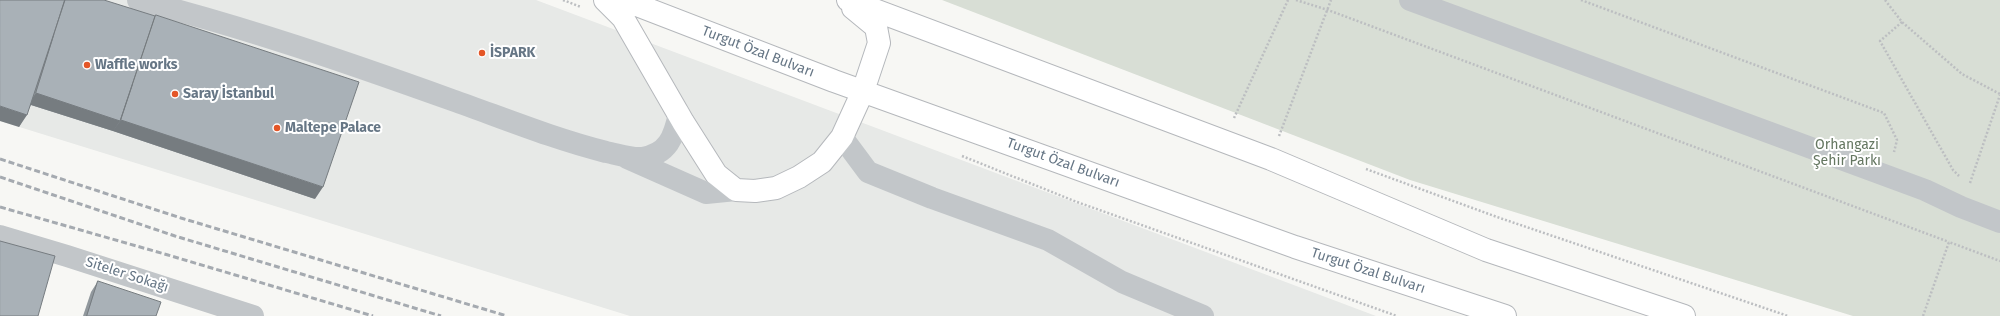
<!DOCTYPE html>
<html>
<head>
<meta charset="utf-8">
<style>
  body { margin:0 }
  canvas { display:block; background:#f7f7f4 }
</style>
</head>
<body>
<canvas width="2000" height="316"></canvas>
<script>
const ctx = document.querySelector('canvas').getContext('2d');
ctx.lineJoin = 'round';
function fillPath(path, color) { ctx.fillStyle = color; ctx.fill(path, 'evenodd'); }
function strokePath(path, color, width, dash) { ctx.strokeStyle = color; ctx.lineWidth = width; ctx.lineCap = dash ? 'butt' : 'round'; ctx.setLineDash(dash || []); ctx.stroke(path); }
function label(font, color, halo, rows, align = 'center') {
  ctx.font = font + ' "Fira Sans",sans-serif'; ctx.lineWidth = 4; ctx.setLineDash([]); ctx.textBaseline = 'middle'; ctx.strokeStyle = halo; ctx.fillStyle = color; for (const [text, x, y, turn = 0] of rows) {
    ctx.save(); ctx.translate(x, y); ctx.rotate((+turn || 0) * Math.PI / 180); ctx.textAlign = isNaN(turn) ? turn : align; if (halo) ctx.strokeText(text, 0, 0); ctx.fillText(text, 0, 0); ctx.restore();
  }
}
fillPath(new Path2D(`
  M0 0H536L1376 316H630L0 121Z`), '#e7e9e7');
fillPath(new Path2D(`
  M942 0H2000V316H1853L1410 180Z`), '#d8ded5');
const highway = new Path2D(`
  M605 0 623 18 683 122 716 174 736 190 755 191 776 188 799 177 822 162 842 137 863 91 879 43 876 27 853 8
  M624 0 834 81 1295 247 1505 316
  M848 0 1271 159 1486 250 1684 316`);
strokePath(highway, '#b5b8bc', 24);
strokePath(new Path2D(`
  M563 0 581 7
  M1296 0 1328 10 1949 242
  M1581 0 1884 113 1897 140 1894 152
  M1885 0 1902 22 1962 74 2000 94
  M1902 22 1880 41 1953 170 1959 176
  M1234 118 1288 0
  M1279 136 1331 0
  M962 156 1077 202 1397 316
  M1366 169 1497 217 1788 316
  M1970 183 2000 95
  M1923 316 1949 242 2000 261`), '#bcbec1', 2.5, [2, 2]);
strokePath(new Path2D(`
  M138 0C245 27 349 63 452 100 503 118 554 139 606 152 617 154 631 159 642 158 668 154 674 137 679 114
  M1410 0 1925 190 1961 207 2000 222
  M842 137 868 172 932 198 1048 240 1122 282 1203 316
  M627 158 706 193 736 190
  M0 236 67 256 253 316`), '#c2c6c9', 22);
strokePath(highway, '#fff', 22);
strokePath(new Path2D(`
  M0 159 181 218 507 316
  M0 177 175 236 441 316
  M0 207 168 255 373 316`), '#a5aab0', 3, [6, 3]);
fillPath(new Path2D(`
  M0 0 315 199 113 131 31 105 19 127Z
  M98 281 156 316H83L91 292Z`), '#91989d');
fillPath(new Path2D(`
  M36 93 120 121 113 131 28 104Z
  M0 106 27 115 19 127 0 121Z
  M121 120 323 187 315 199 113 131Z`), '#767c80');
const building = new Path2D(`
  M0 0H65L27 115 0 106Z
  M65 0H104L155 16 120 121 36 93Z
  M156 15 359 82 323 187 121 120Z
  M0 241 55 256 38 316H0Z
  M98 281 161 302 156 316H87Z`);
fillPath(building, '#a9b1b7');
strokePath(building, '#767c80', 1);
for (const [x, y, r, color] of [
  [482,53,4,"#e45627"],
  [87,65,4,"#e45627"],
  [175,94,4,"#e45627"],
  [277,128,4,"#e45627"]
]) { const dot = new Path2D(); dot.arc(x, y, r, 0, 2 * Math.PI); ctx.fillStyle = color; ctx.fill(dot); strokePath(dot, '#fff', 1.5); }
label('14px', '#667685', '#fff', [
  ["Turgut Özal Bulvarı",758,52,21],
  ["Turgut Özal Bulvarı",1063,163,20],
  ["Turgut Özal Bulvarı",1368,271,18],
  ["Siteler Sokağı",127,275,18]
]);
label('bold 14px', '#667685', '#fff', [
  ["İSPARK",490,53],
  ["Waffle works",95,65],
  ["Saray İstanbul",183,94],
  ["Maltepe Palace",285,128]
], 'left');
label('14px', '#657761', '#fff', [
  ["Orhangazi",1847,145],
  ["Şehir Parkı",1847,161]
]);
</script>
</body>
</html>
